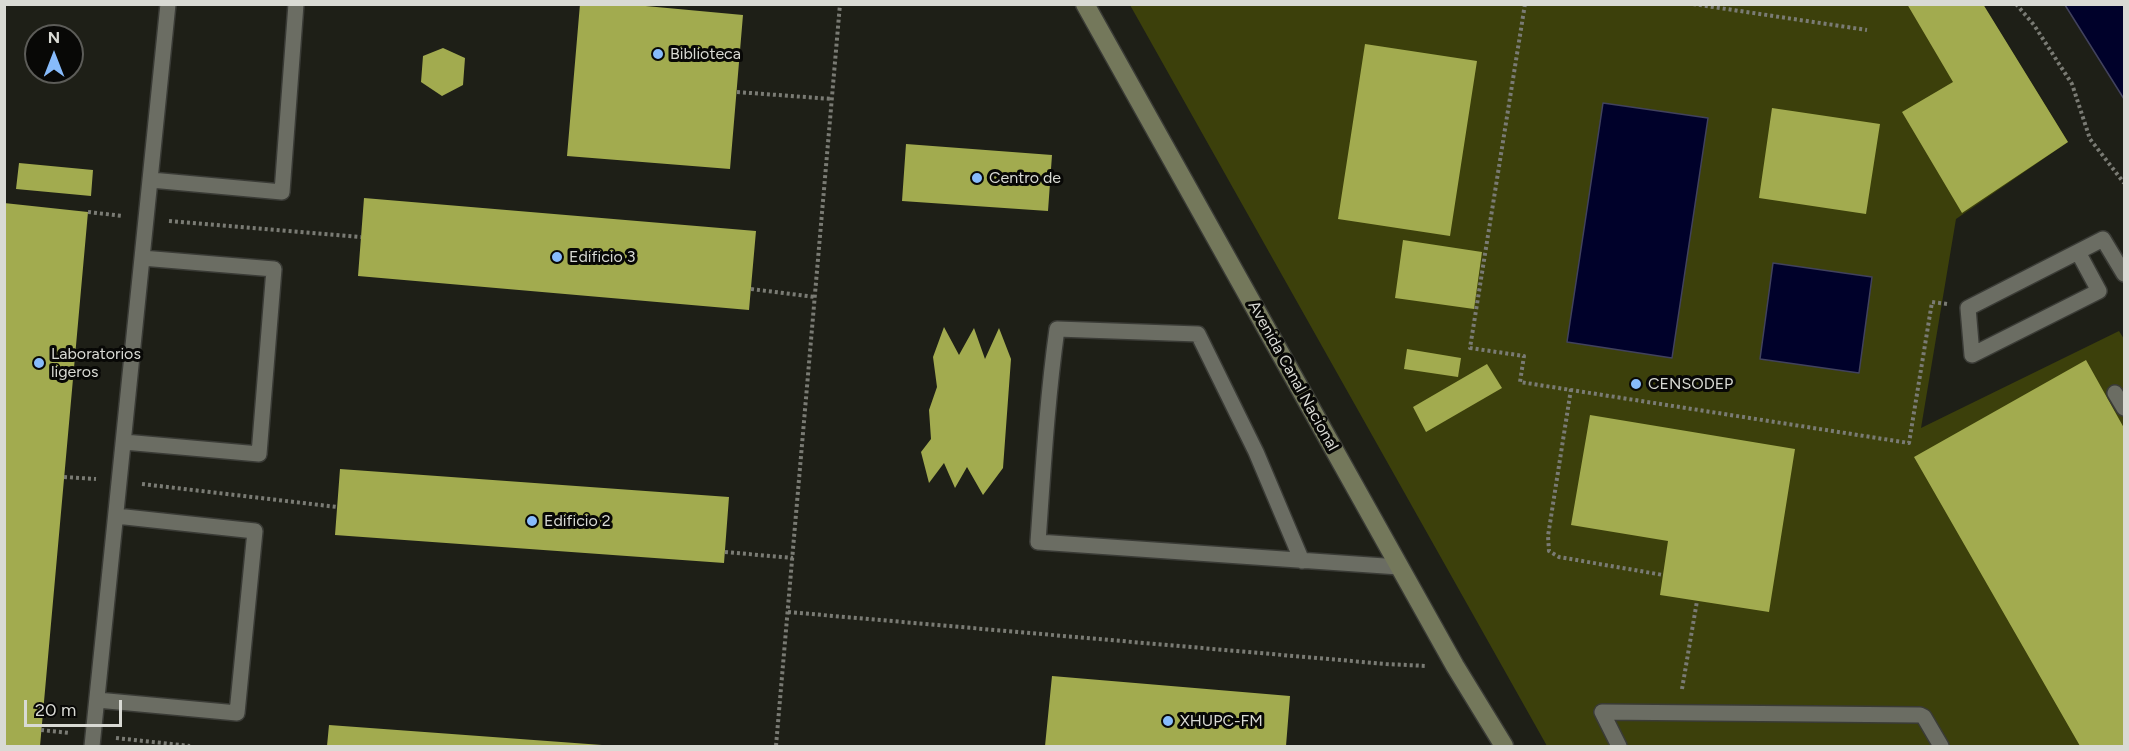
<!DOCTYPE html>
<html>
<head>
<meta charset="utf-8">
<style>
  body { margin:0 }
  #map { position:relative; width:2129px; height:751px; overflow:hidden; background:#1e1f17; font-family:Figtree,sans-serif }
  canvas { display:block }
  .frame { position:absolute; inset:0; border:6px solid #d9dad4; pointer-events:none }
  .north { position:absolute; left:24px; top:24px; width:60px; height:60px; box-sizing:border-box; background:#080806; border:2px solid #5c5c58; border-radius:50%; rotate:0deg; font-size:16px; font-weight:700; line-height:24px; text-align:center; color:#d9dad4 }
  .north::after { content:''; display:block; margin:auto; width:21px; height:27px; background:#87bbfb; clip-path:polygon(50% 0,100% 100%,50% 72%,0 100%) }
  .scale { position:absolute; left:24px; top:700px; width:98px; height:27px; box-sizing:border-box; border:3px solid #d9dad4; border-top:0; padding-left:8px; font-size:18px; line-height:21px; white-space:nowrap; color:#d9dad4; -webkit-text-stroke:4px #080806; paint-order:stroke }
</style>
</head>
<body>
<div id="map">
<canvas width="2129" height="751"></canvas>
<div class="frame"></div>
<div class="north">N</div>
<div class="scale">20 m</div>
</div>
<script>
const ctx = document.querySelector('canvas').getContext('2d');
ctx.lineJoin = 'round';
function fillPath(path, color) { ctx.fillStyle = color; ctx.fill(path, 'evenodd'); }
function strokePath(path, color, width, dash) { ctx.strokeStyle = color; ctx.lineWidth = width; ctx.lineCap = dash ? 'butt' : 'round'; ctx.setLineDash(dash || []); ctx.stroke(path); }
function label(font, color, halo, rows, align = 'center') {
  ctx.font = font + ' Figtree,sans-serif'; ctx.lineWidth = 6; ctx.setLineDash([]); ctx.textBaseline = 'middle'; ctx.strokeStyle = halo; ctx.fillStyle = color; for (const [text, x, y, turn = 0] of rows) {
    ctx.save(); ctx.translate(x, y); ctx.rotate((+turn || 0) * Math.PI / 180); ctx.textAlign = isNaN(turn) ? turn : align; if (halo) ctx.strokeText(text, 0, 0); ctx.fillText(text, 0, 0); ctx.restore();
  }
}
fillPath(new Path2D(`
  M1130 5H1983L2068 142 1956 219 1921 428 2119 331 2124 339V746H1547Z`), '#3c400b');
const water = new Path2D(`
  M2065 5H2124V99Z
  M1603 103 1708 118 1672 358 1567 342Z
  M1773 263 1872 277 1859 373 1760 359Z`);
fillPath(water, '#00012a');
strokePath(water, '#41425d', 1.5);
fillPath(new Path2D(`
  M580 4H624L743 15 730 169 567 156Z
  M1907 4H1983L2068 142 1962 213 1902 112 1953 82Z
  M1365 44 1477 61 1450 236 1338 219Z
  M443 48 465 58 463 85 442 96 421 82 423 56Z
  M1772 108 1880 124 1866 214 1759 198Z
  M906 144 1052 155 1048 211 902 201Z
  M19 163 93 170 91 196 16 189Z
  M364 198 756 231 749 310 358 276Z
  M4 203 88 212 40 746H4Z
  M1403 240 1482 252 1474 309 1395 298Z
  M944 327 959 355 974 328 985 359 999 328 1011 359 1003 468 983 495 967 467 955 488 944 463 929 483 921 452 931 439 929 410 937 387 933 357Z
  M1407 349 1461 358 1458 377 1404 369Z
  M2086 360 2124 428V746H2080L1914 457Z
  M1487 364 1502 388 1426 432 1413 407Z
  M1590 415 1795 449 1769 612 1660 595 1668 541 1571 525Z
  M340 469 729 497 724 563 335 535Z
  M1052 676 1290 696 1286 746H1045Z
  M329 725 602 745V746H327Z`), '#a2ab4f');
const lane = new Path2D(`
  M151 180 282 192 296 4
  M2078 252 2099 291 1972 355 1968 308 2103 239 2124 274
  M2115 393 2124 408
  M124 442 259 454 274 269 142 258
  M1302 561 1256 452 1198 334 1057 329C1047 400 1043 471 1038 542L1399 567
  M97 700 237 713 255 531 116 516
  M92 746 168 4
  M1619 746 1602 712 1920 715 1924 717 1941 746`);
const secondary = new Path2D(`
  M1085 4 1455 666 1504 746`);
strokePath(lane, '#3a3b36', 18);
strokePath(secondary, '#3a3b36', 21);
strokePath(new Path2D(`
  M1525 4 1470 348 1524 356 1520 382 1909 443 1932 302 1947 304
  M1693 4 1867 30
  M2016 4 2034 25 2072 84 2090 139 2124 183
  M737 92 832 99
  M88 212 123 216
  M169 221 361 237
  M751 289 815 297
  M1571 389 1548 536 1549 551 1559 557 1663 575
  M64 477 96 479
  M142 484 337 507
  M725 552 793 558
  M788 612 1386 664 1427 666
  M1682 689 1697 601
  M41 730 70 733
  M116 738 190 746
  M776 746 840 4`), '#7a7b74', 4, [3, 3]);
strokePath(lane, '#6b6d63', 15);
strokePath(secondary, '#74785b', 18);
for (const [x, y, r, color] of [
  [658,54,6,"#87bbfb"],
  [977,178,6,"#87bbfb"],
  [557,257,6,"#87bbfb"],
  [39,363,6,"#87bbfb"],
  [1636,384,6,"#87bbfb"],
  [532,521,6,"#87bbfb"],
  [1168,721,6,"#87bbfb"]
]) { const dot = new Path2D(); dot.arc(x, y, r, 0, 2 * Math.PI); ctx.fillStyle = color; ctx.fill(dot); strokePath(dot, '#080806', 2); }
label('16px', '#d9dad4', '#080806', [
  ["Biblioteca",670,54],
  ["Centro de",989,178],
  ["Edificio 3",569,257],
  ["Laboratorios",51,354],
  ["ligeros",51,372],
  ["CENSODEP",1648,384],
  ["Edificio 2",544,521],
  ["XHUPC-FM",1180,721]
], 'left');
label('16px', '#d9dad4', '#080806', [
  ["Avenida Canal Nacional",1293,376,61]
]);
</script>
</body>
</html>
